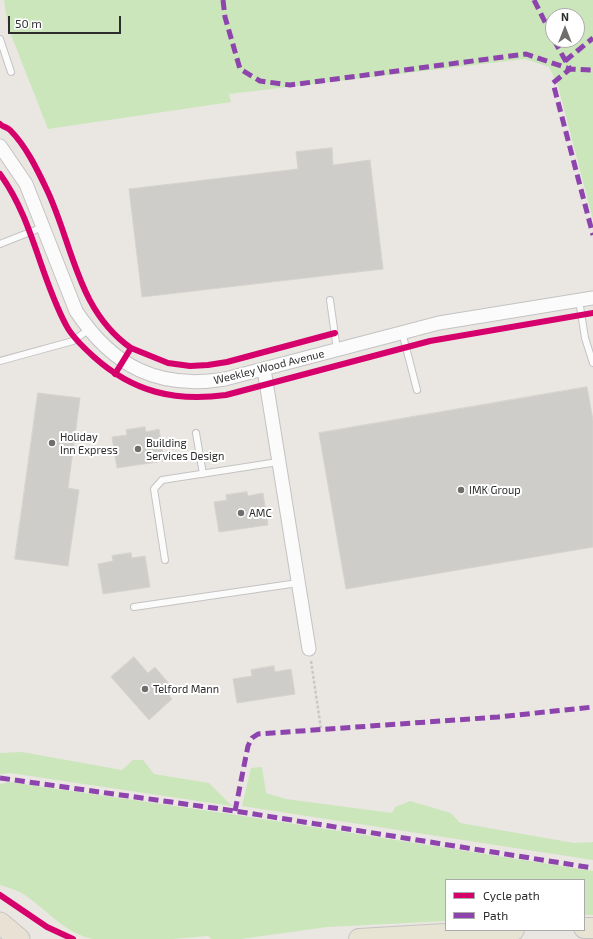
<!DOCTYPE html>
<html>
<head>
<meta charset="utf-8">
<style>
  body { margin:0 }
  #map { position:relative; width:593px; height:939px; overflow:hidden; background:#eae7e2; font-family:"Exo 2",sans-serif }
  canvas { display:block }
  .legend { position:absolute; left:445px; top:879px; width:140px; height:52px; box-sizing:border-box; background:#fff; border:1px solid #ababab; margin:0; padding:5px 7px; list-style:none; font-size:12px; color:#2d2d2d }
  .legend li { display:flex; align-items:center; gap:8px; height:20px }
  .legend b { width:20px; border:1px solid #ababab }
  .north { position:absolute; left:545px; top:8px; width:40px; height:40px; box-sizing:border-box; background:#fff; border:1px solid #ababab; border-radius:50%; rotate:0deg; font-size:11px; font-weight:700; line-height:16px; text-align:center; color:#2d2d2d }
  .north::after { content:''; display:block; margin:auto; width:14px; height:18px; background:#6f6e6c; clip-path:polygon(50% 0,100% 100%,50% 72%,0 100%) }
  .scale { position:absolute; left:8px; top:16px; width:113px; height:18px; box-sizing:border-box; border:2px solid #2d2d2d; border-top:0; padding-left:5px; font-size:12px; line-height:14px; white-space:nowrap; color:#2d2d2d; -webkit-text-stroke:3px #fff; paint-order:stroke }
</style>
</head>
<body>
<div id="map">
<canvas width="593" height="939"></canvas>
<ul class="legend">
<li><b style="height:5px;background:#d6006c"></b>Cycle path</li>
<li><b style="height:5px;background:#8e44ad"></b>Path</li>
</ul>
<div class="north">N</div>
<div class="scale">50 m</div>
</div>
<script>
const ctx = document.querySelector('canvas').getContext('2d');
ctx.lineJoin = 'round';
function fillPath(path, color) { ctx.fillStyle = color; ctx.fill(path, 'evenodd'); }
function strokePath(path, color, width, dash) { ctx.strokeStyle = color; ctx.lineWidth = width; ctx.lineCap = dash ? 'butt' : 'round'; ctx.setLineDash(dash || []); ctx.stroke(path); }
function label(font, color, halo, rows, align = 'center') {
  ctx.font = font + ' "Exo 2",sans-serif'; ctx.lineWidth = 4; ctx.setLineDash([]); ctx.textBaseline = 'middle'; ctx.strokeStyle = halo; ctx.fillStyle = color; for (const [text, x, y, turn = 0] of rows) {
    ctx.save(); ctx.translate(x, y); ctx.rotate((+turn || 0) * Math.PI / 180); ctx.textAlign = isNaN(turn) ? turn : align; if (halo) ctx.strokeText(text, 0, 0); ctx.fillText(text, 0, 0); ctx.restore();
  }
}
fillPath(new Path2D(`
  M4 0H593V220L558 86 549 67 525 59 229 94 231 102 48 129 8 27ZM553 16H577V40H553Z
  M22 752 122 770 133 760H143L154 774 209 783 232 806 10 773 0 774V753Z
  M262 767 266 793 286 799 392 813 395 807 410 801 451 813 460 823 574 843 593 842V860L242 806 251 768Z
  M9 782 237 815 593 871V915H584V880H446V921L327 927 241 939H211L208 936 172 939H92C62 932 45 907 20 892 14 889 6 887 0 885V784Z`), '#cbe6bb');
const building = new Path2D(`
  M332 148 333 165 370 160 383 269 142 297 129 189 298 169 296 152Z
  M587 387 593 420V547L346 589 319 433Z
  M38 393 80 398 68 488 79 490 68 566 15 559Z
  M145 427 146 432 159 429 164 461 117 468 112 437 127 435 126 430Z
  M247 492 248 496 263 493 268 525 219 532 214 502 227 500 226 495Z
  M131 553 132 558 145 556 150 587 103 594 98 564 113 561 112 556Z
  M134 657 148 673 155 667 171 686 166 691 172 699 149 720 111 677Z
  M274 666 275 672 291 669 295 694 237 703 233 679 252 676 251 670Z`);
fillPath(building, '#cfcdc9');
strokePath(building, '#d5d3ce', 1);
const service = new Path2D(`
  M0 39 11 72
  M0 244 43 227
  M330 300 337 350
  M579 300 585 338 593 363
  M402 332 417 390
  M0 361 73 341 88 330
  M196 433 203 474
  M165 560 154 489 162 480 278 462
  M134 607 298 583`);
const minor = new Path2D(`
  M0 146 26 184 76 311C113 367 159 390 225 379L439 323 593 298
  M264 369 309 649`);
const primary = new Path2D(`
  M584 928H593
  M359 939 514 930`);
const trunk = new Path2D(`
  M0 923 19 939`);
strokePath(service, '#c4c3c3', 8);
strokePath(minor, '#c4c3c3', 15);
strokePath(primary, '#c6c4c3', 22);
strokePath(trunk, '#c6c4c3', 23);
strokePath(new Path2D(`
  M311 661 321 729`), '#c8c8c8', 2.5, [3, 2]);
strokePath(service, '#fcfbfb', 6);
strokePath(minor, '#fcfbfb', 13);
strokePath(primary, '#e8e4d4', 20);
strokePath(trunk, '#e9e1d4', 21);
strokePath(new Path2D(`
  M223 0 225 17 240 69 260 81 290 85 526 54 570 69 593 70
  M534 0 553 38
  M554 40 570 69 553 83 593 235
  M565 61 593 38
  M0 778 235 811 593 868
  M235 811 248 746 252 738 258 734 498 717 593 707`), '#8e44ad', 5, [10, 5]);
strokePath(new Path2D(`
  M0 124C3 127 7 127 10 130 26 146 37 169 47 190 73 245 77 310 131 348L115 374
  M0 174C33 219 40 277 66 325 72 337 84 348 94 357 133 392 175 402 226 395L430 341 593 313
  M131 348 168 363 190 366 208 365 227 362 335 333
  M0 895 47 927 73 939`), '#d6006c', 6);
for (const [x, y, r, color] of [
  [52,443,4,"#6f6e6c"],
  [138,449,4,"#6f6e6c"],
  [461,490,4,"#6f6e6c"],
  [241,513,4,"#6f6e6c"],
  [145,689,4,"#6f6e6c"]
]) { const dot = new Path2D(); dot.arc(x, y, r, 0, 2 * Math.PI); ctx.fillStyle = color; ctx.fill(dot); strokePath(dot, '#fff', 1.5); }
label('11px', '#2d2d2d', '#fff', [
  ["Weekley Wood Avenue",269,367,-14]
]);
label('11px', '#2d2d2d', '#fff', [
  ["Holiday",60,437],
  ["Inn Express",60,450],
  ["Building",146,443],
  ["Services Design",146,456],
  ["IMK Group",469,490],
  ["AMC",249,513],
  ["Telford Mann",153,689]
], 'left');
</script>
</body>
</html>
